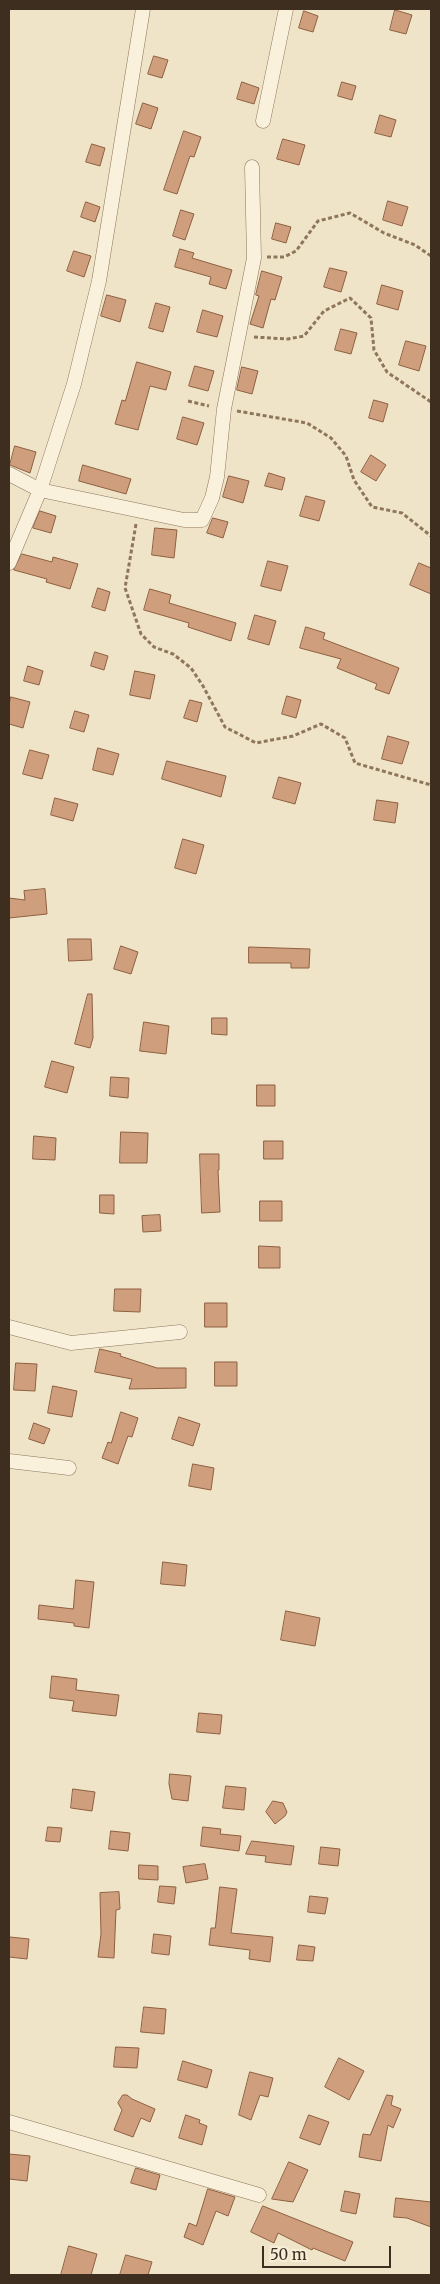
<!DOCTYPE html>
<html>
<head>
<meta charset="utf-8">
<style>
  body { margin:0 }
  #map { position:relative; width:440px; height:2284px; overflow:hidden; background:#f0e4c8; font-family:Merriweather,serif }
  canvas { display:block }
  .frame { position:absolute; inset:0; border:10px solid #3d2e20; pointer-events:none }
  .scale { position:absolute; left:262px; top:2246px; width:129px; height:22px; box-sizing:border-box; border:2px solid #3d2e20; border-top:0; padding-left:6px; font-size:15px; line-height:18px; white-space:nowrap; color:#3d2e20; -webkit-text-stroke:4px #f7eed8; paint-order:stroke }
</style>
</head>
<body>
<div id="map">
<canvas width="440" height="2284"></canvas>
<div class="frame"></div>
<div class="scale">50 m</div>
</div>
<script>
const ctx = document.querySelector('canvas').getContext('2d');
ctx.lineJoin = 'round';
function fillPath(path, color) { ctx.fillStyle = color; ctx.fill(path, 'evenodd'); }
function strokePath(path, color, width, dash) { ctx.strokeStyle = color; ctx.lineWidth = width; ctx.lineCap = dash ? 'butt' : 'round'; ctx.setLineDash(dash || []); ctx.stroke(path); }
const building = new Path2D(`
  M395 10 412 15 406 34 390 30Z
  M304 11 318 16 313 32 299 28Z
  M154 56 168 60 162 78 148 74Z
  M242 82 259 88 254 104 237 99Z
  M342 82 356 86 352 100 338 96Z
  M143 103 158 108 151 129 136 124Z
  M380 115 396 120 391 137 375 133Z
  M184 131 201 137 194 157 190 156 177 194 164 190Z
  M283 139 305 145 299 165 277 159Z
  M92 144 105 148 100 166 86 162Z
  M388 201 408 207 402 226 383 220Z
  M86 202 100 207 95 222 81 217Z
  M181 210 194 214 185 240 173 236Z
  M276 223 291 227 286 243 272 239Z
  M180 249 194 253 192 258 232 270 226 289 209 284 211 277 175 267Z
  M74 251 91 256 84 277 67 271Z
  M330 268 347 272 341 292 324 287Z
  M262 271 282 277 275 300 271 299 263 328 250 324 259 296 256 295Z
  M382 285 403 291 398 310 377 304Z
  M107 295 126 300 120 322 101 316Z
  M156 303 170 307 163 332 149 328Z
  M203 310 223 316 217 337 197 332Z
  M341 329 357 333 351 354 335 350Z
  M406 341 426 346 419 371 399 365Z
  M137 362 171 372 166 390 150 386 138 430 115 424 122 400 125 401Z
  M195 366 214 371 208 391 189 386Z
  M242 367 258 371 252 394 237 390Z
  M374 400 388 404 383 422 369 418Z
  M183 417 204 423 197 445 177 439Z
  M15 446 36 452 30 473 10 465Z
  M371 455 386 465 376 481 361 472Z
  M83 465 131 479 126 494 79 481Z
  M269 473 285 478 282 490 265 486Z
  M229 476 249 481 243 503 223 497Z
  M306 496 325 501 319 521 300 516Z
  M40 511 56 516 51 533 33 528Z
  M213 518 228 522 223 538 207 533Z
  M155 528 177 530 174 558 152 555Z
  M22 554 52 562 53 557 78 564 70 589 46 582 47 579 14 570Z
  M268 561 288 566 281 591 261 586Z
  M419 563 431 568V594L410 585Z
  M98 588 110 592 105 611 92 607Z
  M150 589 171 595 169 603 236 623 231 641 188 627 189 623 144 610Z
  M255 615 276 621 269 645 248 639Z
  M306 627 325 633 323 639 399 668 389 694 375 689 377 684 337 668 341 659 300 648Z
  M95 652 108 656 104 670 91 666Z
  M28 666 43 671 39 685 24 681Z
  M135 671 155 675 150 699 130 695Z
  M287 696 301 700 296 718 282 714Z
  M11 697 30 702 23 728 9 724V706Z
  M190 700 202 703 197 722 184 718Z
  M75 711 89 715 84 732 70 728Z
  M388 736 409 742 402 764 382 759Z
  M98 748 119 754 113 775 93 770Z
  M30 750 49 755 42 779 23 774Z
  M167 761 226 776 221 797 162 779Z
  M279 777 301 783 295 804 273 798Z
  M55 798 78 804 73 821 51 815Z
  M377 800 398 803 395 823 374 820Z
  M183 839 204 845 196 874 175 868Z
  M45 889 47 914 9 918V898L25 900 24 891Z
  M68 939H91L92 960 69 961Z
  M121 946 138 952 131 974 114 969Z
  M249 947 310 949 309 968H291V963H249Z
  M88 994H92L93 1038 90 1048 75 1044Z
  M212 1018H227V1035L212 1034Z
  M144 1022 169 1026 166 1054 140 1051Z
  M52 1061 74 1067 67 1093 45 1087Z
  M111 1077 129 1078 128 1098 110 1096Z
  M257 1085H275V1106H257Z
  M121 1132 148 1133 147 1163H120Z
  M34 1136 56 1138 55 1160 33 1159Z
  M264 1141H283V1159H264Z
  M200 1154H219V1170H218L220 1212 202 1213Z
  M100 1195H114V1214L100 1213Z
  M260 1201H282V1221H260Z
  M160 1215 161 1231 143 1232 142 1216Z
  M259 1246 280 1247V1268H259Z
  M115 1289H141L140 1312 114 1311Z
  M205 1303H227V1327H205Z
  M100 1349 121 1354 120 1356 157 1368H186V1388L129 1389 132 1379 95 1372Z
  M215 1362H237V1386H215Z
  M16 1363 37 1364 35 1391 14 1390Z
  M53 1386 77 1391 72 1417 48 1413Z
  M121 1412 138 1418 132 1437 128 1436 118 1464 102 1458 108 1442 111 1443Z
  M179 1417 200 1424 193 1446 172 1439Z
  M34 1423 50 1429 44 1444 29 1439Z
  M193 1464 214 1468 211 1490 189 1486Z
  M163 1562 187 1565 185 1586 161 1584Z
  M76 1580 94 1582 89 1628 74 1626V1623L38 1619 39 1605 73 1609Z
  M286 1611 320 1618 315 1646 281 1640Z
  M52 1676 77 1679 76 1690 119 1695 116 1716 72 1711 74 1701 50 1698Z
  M199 1713 222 1715 220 1734 197 1732Z
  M170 1774 191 1776 188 1801 172 1799 169 1784Z
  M226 1786 246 1788 244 1810 223 1808Z
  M73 1789 95 1792 92 1811 71 1808Z
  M273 1801 283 1803 287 1812 285 1816 275 1824 266 1812Z
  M48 1827 62 1828 60 1842 46 1841Z
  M203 1827 221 1829 220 1834 241 1836 239 1851 201 1846Z
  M111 1831 130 1833 128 1851 109 1849Z
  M252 1841 294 1846 291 1865 265 1862 266 1856 246 1854Z
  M321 1847 340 1849 338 1866 319 1864Z
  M205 1864 208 1879 186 1883 183 1867Z
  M139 1865 158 1866V1880L139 1879Z
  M160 1886 176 1887 174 1904 158 1902Z
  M220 1887 237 1889 231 1933 273 1937 270 1962 249 1959 250 1950 209 1945 211 1928H215Z
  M119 1892 120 1909 116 1910 114 1958 98 1957 101 1934 100 1893Z
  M310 1896 328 1898 325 1914 308 1912Z
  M154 1934 171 1936 169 1955 152 1953Z
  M10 1937 29 1939 27 1959 9 1957Z
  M299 1945 315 1947 313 1961 297 1960Z
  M144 2007 166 2009 164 2034 141 2032Z
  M116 2047 139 2048 137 2068 114 2067Z
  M339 2058 364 2071 349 2100 325 2087Z
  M183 2061 212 2070 207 2088 178 2080Z
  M250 2072 273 2078 268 2097 260 2095 251 2120 239 2115Z
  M123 2095H127L132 2099 155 2109 150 2122 141 2118 133 2137 114 2130 122 2110 118 2103Z
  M387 2095 393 2096 391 2105 401 2109 393 2128 388 2125 381 2161 359 2157 363 2134 370 2135Z
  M186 2115 200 2120 199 2123 207 2126 202 2145 179 2138Z
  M309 2115 329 2122 320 2145 300 2138Z
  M9 2154 30 2156 27 2181 9 2179Z
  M289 2162 308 2170 293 2202 272 2199Z
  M136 2168 160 2175 156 2190 131 2183Z
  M208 2189 235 2197 228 2216 216 2211 203 2245 184 2237 189 2223 196 2226Z
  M345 2191 360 2194 356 2214 341 2211Z
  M396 2198 431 2202V2227L407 2218 394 2217Z
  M263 2206 353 2242 345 2261 313 2248 312 2250 278 2233 274 2243 251 2232Z
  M69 2246 97 2254 91 2275H61Z
  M126 2255 152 2262 148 2275H120Z`);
fillPath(building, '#cf9f7d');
strokePath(building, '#8d5f41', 1);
const street = new Path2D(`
  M263 121 286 9
  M9 474 40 490 184 520H202L212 498 217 477 224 409 254 258 252 167
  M9 563 40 490 74 384 99 281 143 9
  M9 1327 71 1343 180 1332
  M9 1461 69 1468
  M9 2122 259 2195`);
strokePath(street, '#8d765c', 15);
strokePath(new Path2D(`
  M267 257H284L296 251 318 221 350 213 384 233 415 245 431 256
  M254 337 288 339 304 336 324 311 350 298 371 318 374 350 387 372 431 402
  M188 401 209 406
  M237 411 307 423 331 438 346 456 354 480 372 507 402 513 431 536
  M136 524 125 588 141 634 154 647 173 654 191 668 203 686 225 727 256 743 293 736 321 724 345 738 355 763 431 785`), '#8d765c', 3, [4, 2.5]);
strokePath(street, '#faf1dc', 14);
</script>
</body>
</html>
